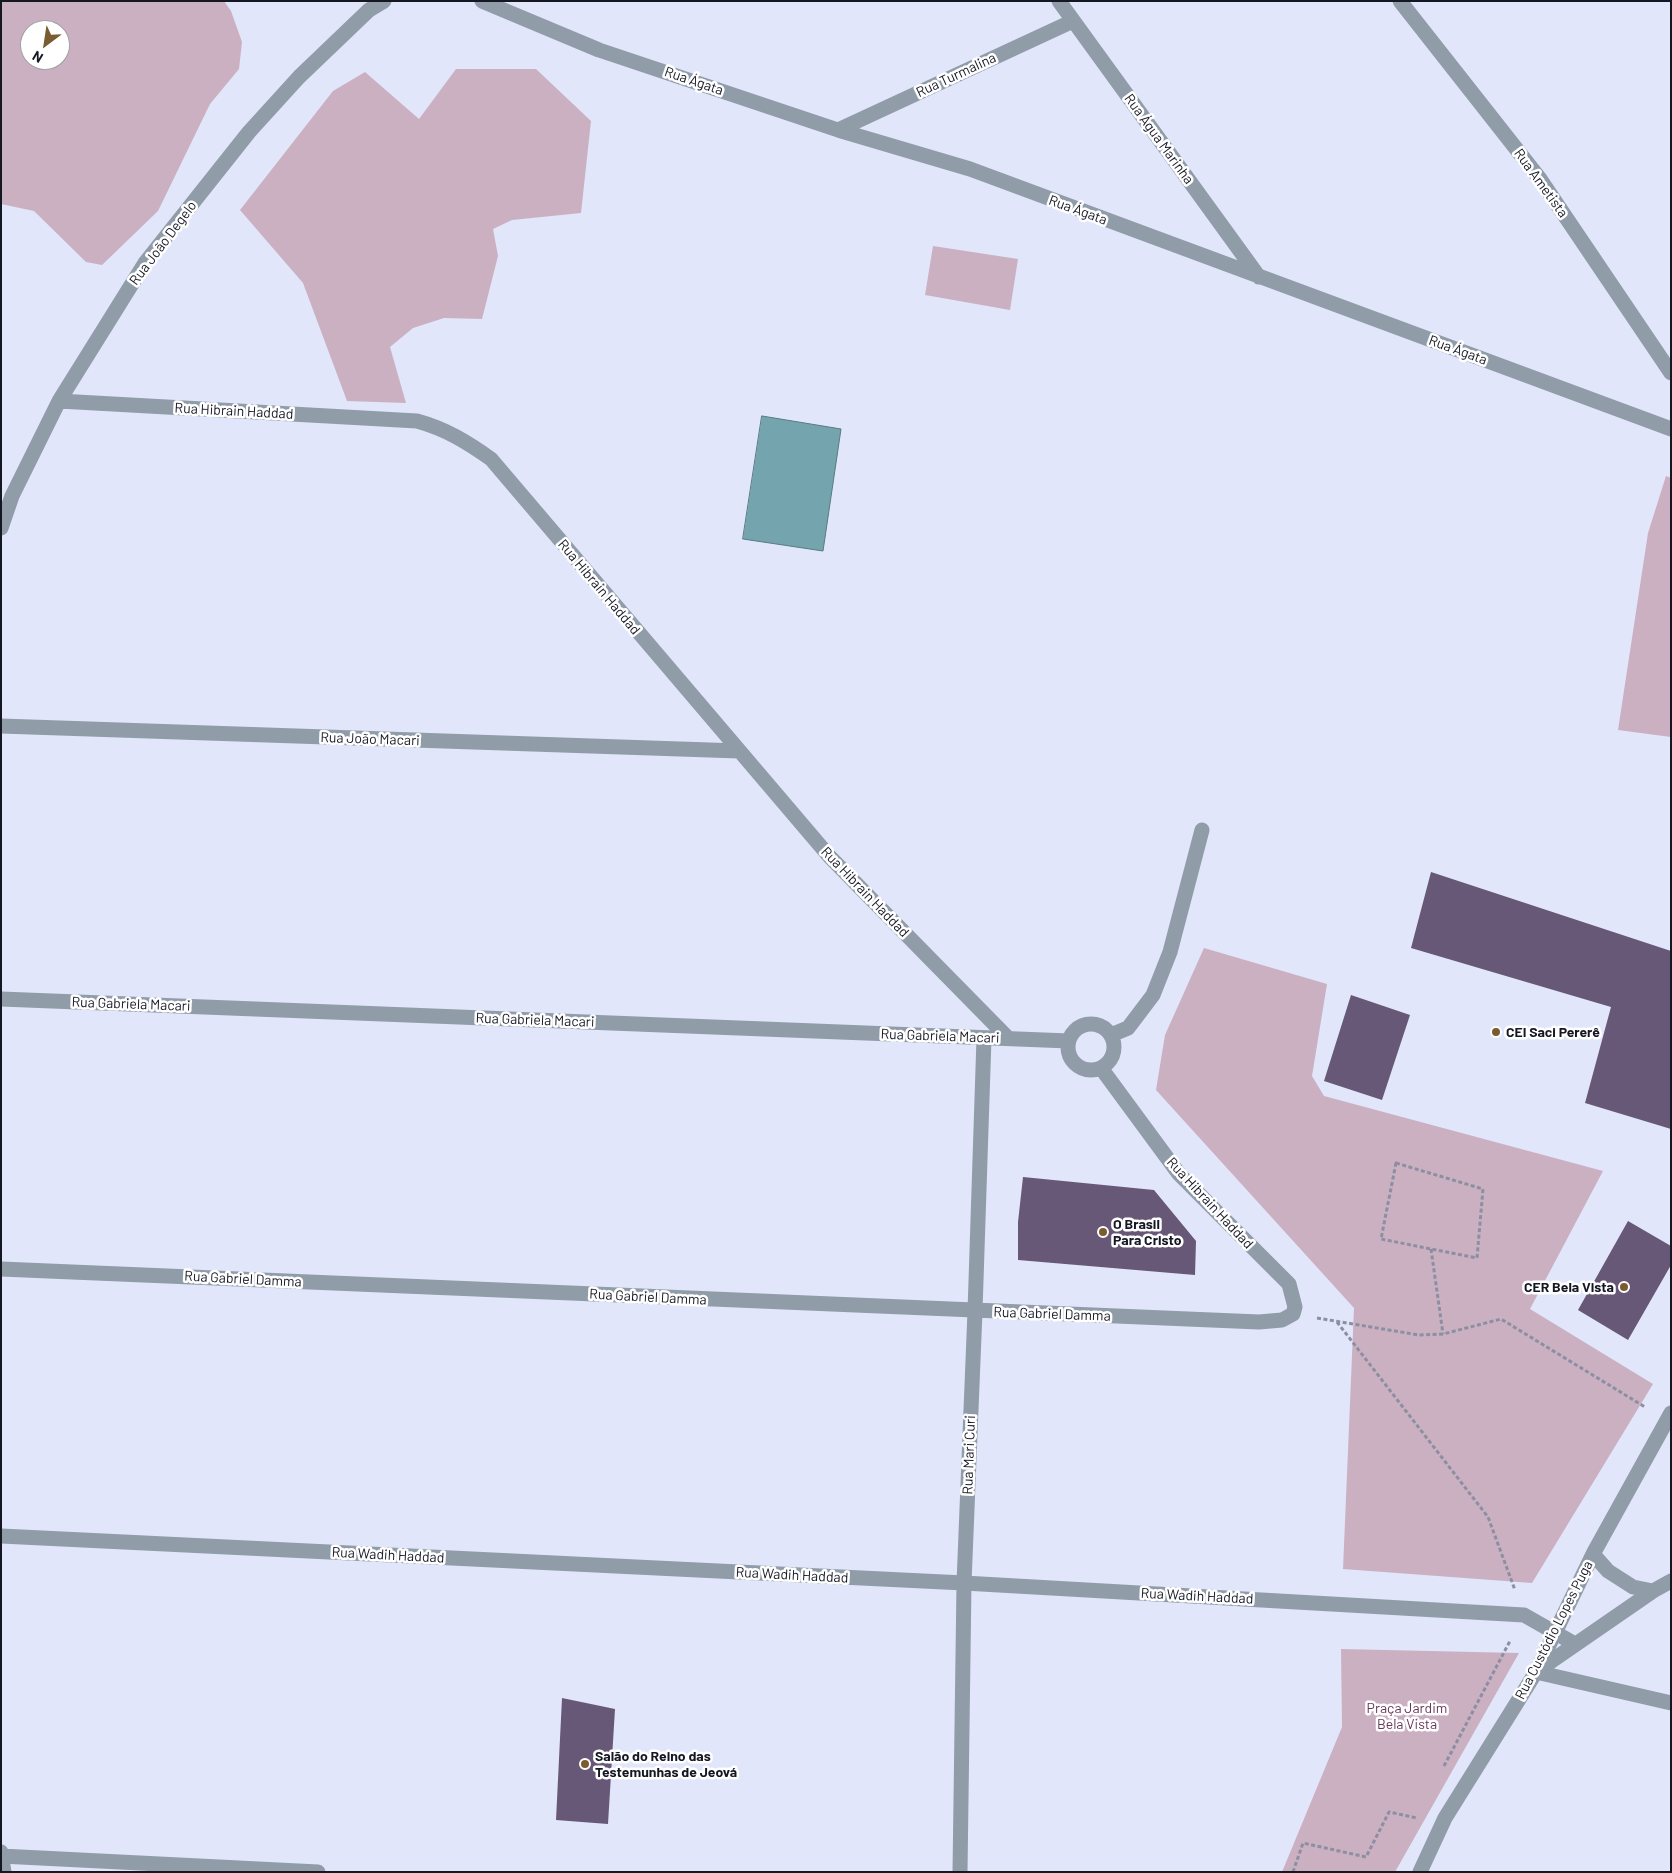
<!DOCTYPE html>
<html>
<head>
<meta charset="utf-8">
<style>
  body { margin:0 }
  #map { position:relative; width:1672px; height:1873px; overflow:hidden; background:#e1e6fb; font-family:Barlow,sans-serif }
  canvas { display:block }
  .frame { position:absolute; inset:0; border:2px solid #151723; pointer-events:none }
  .north { position:absolute; left:20px; top:20px; width:50px; height:50px; box-sizing:border-box; background:#fff; border:1px solid #a1a2a7; border-radius:50%; rotate:211deg; font-size:14px; font-weight:700; line-height:20px; text-align:center; color:#151723 }
  .north::after { content:''; display:block; margin:auto; width:18px; height:22px; background:#795c2f; clip-path:polygon(50% 0,100% 100%,50% 72%,0 100%) }
</style>
</head>
<body>
<div id="map">
<canvas width="1672" height="1873"></canvas>
<div class="frame"></div>
<div class="north">N</div>
</div>
<script>
const ctx = document.querySelector('canvas').getContext('2d');
ctx.lineJoin = 'round';
function fillPath(path, color) { ctx.fillStyle = color; ctx.fill(path, 'evenodd'); }
function strokePath(path, color, width, dash) { ctx.strokeStyle = color; ctx.lineWidth = width; ctx.lineCap = dash ? 'butt' : 'round'; ctx.setLineDash(dash || []); ctx.stroke(path); }
function label(font, color, halo, rows, align = 'center') {
  ctx.font = font + ' Barlow,sans-serif'; ctx.lineWidth = 5; ctx.setLineDash([]); ctx.textBaseline = 'middle'; ctx.strokeStyle = halo; ctx.fillStyle = color; for (const [text, x, y, turn = 0] of rows) {
    ctx.save(); ctx.translate(x, y); ctx.rotate((+turn || 0) * Math.PI / 180); ctx.textAlign = isNaN(turn) ? turn : align; if (halo) ctx.strokeText(text, 0, 0); ctx.fillText(text, 0, 0); ctx.restore();
  }
}
fillPath(new Path2D(`
  M1 1H224L231 11 242 42 239 69 210 104 158 211 102 265 86 262 34 211 1 204ZM30 30H60V60H30Z
  M456 69H536L591 121 581 213 512 220 493 229 498 256 482 319 444 318 413 328 390 347 406 403 347 401 303 283 240 210 333 91 365 72 419 119Z
  M933 246 1018 259 1010 310 925 295Z
  M1666 476 1671 478V737L1618 730 1648 533Z
  M1204 948 1327 984 1312 1076 1324 1096 1603 1171 1530 1309 1653 1384 1532 1583 1343 1569 1354 1308 1156 1090 1165 1035Z
  M1341 1649 1519 1653 1395 1872H1282L1342 1727Z`), '#cbb0c2');
const water = new Path2D(`
  M762 416 841 429 823 551 743 539Z`);
fillPath(water, '#74a4ad');
strokePath(water, '#587a84', 1);
fillPath(new Path2D(`
  M1431 872 1671 951V1129L1585 1103 1611 1007 1411 948Z
  M1351 995 1410 1015 1382 1100 1324 1081Z
  M1023 1177 1154 1190 1196 1241 1195 1275 1018 1260V1222Z
  M1628 1221 1671 1246V1265L1628 1340 1578 1310Z
  M562 1698 615 1709 608 1824 556 1820Z`), '#685877');
strokePath(new Path2D(`
  M1396 1163 1483 1189 1477 1258 1381 1239Z
  M1431 1249 1443 1334
  M1317 1318 1419 1335 1443 1334 1501 1319 1645 1407
  M1337 1322 1488 1517 1515 1590
  M1444 1766 1510 1641
  M1293 1872 1303 1843 1366 1857 1389 1812 1417 1818`), '#8c8fa1', 3, [4, 2.5]);
strokePath(new Path2D(`
  M482 1 599 50 838 130 970 169 1671 429
  M1059 1 1259 277
  M1400 1 1540 179 1671 373
  M838 130 1073 21
  M59 401 417 421C446 429 467 442 491 459L829 856 1008 1038
  M1 528 12 496 59 401 145 263 249 132 299 77 369 10 384 1
  M1 726 739 751
  M1 999 1069 1041
  M1068 1047a23 23 0 1 1 46 0a23 23 0 1 1-46 0Z
  M1111 1035 1128 1028 1153 995 1170 952 1202 830
  M1 1269 1259 1322 1282 1320 1293 1314 1295 1307 1289 1284 1179 1174 1101 1068
  M1 1536 964 1583 1524 1615 1575 1644
  M1593 1554 1608 1571 1633 1587 1653 1591
  M1537 1671 1653 1591 1671 1581
  M1536 1672 1671 1703
  M1 1852 4 1872
  M1 1856 318 1872
  M960 1872 964 1583 975 1311 984 1038
  M1420 1872 1445 1818 1536 1672 1593 1554 1671 1413`), '#909ca7', 15);
for (const [x, y, r, color] of [
  [1496,1032,5,"#795c2f"],
  [1103,1232,5,"#795c2f"],
  [1624,1287,5,"#795c2f"],
  [585,1764,5,"#795c2f"]
]) { const dot = new Path2D(); dot.arc(x, y, r, 0, 2 * Math.PI); ctx.fillStyle = color; ctx.fill(dot); strokePath(dot, '#fff', 2); }
label('14px', '#151723', '#fff', [
  ["Rua Turmalina",956,75,-25],
  ["Rua Ágata",694,81,19],
  ["Rua Água Marinha",1159,139,54],
  ["Rua Ametista",1541,183,54],
  ["Rua Ágata",1078,210,20],
  ["Rua João Degelo",163,243,-53],
  ["Rua Ágata",1458,350,20],
  ["Rua Hibrain Haddad",234,411,3],
  ["Rua Hibrain Haddad",599,587,50],
  ["Rua João Macari",370,739,2],
  ["Rua Hibrain Haddad",865,892,46],
  ["Rua Gabriela Macari",131,1004,2],
  ["Rua Gabriela Macari",535,1020,2],
  ["Rua Gabriela Macari",940,1036,2],
  ["Rua Hibrain Haddad",1210,1203,47],
  ["Rua Gabriel Damma",243,1279,3],
  ["Rua Gabriel Damma",648,1297,3],
  ["Rua Gabriel Damma",1052,1314,2],
  ["Rua Mari Curi",969,1455,-88],
  ["Rua Wadih Haddad",388,1555,3],
  ["Rua Wadih Haddad",792,1575,3],
  ["Rua Wadih Haddad",1197,1596,3],
  ["Rua Custódio Lopes Puga",1554,1630,-63]
]);
label('bold 14px', '#151723', '#fff', [
  ["CEI Saci Pererê",1506,1032],
  ["O Brasil",1113,1224],
  ["Para Cristo",1113,1240],
  ["CER Bela Vista",1614,1287,"right"],
  ["Salão do Reino das",595,1756],
  ["Testemunhas de Jeová",595,1772]
], 'left');
label('14px', '#673658', '#fff', [
  ["Praça Jardim",1407,1708],
  ["Bela Vista",1407,1724]
]);
</script>
</body>
</html>
